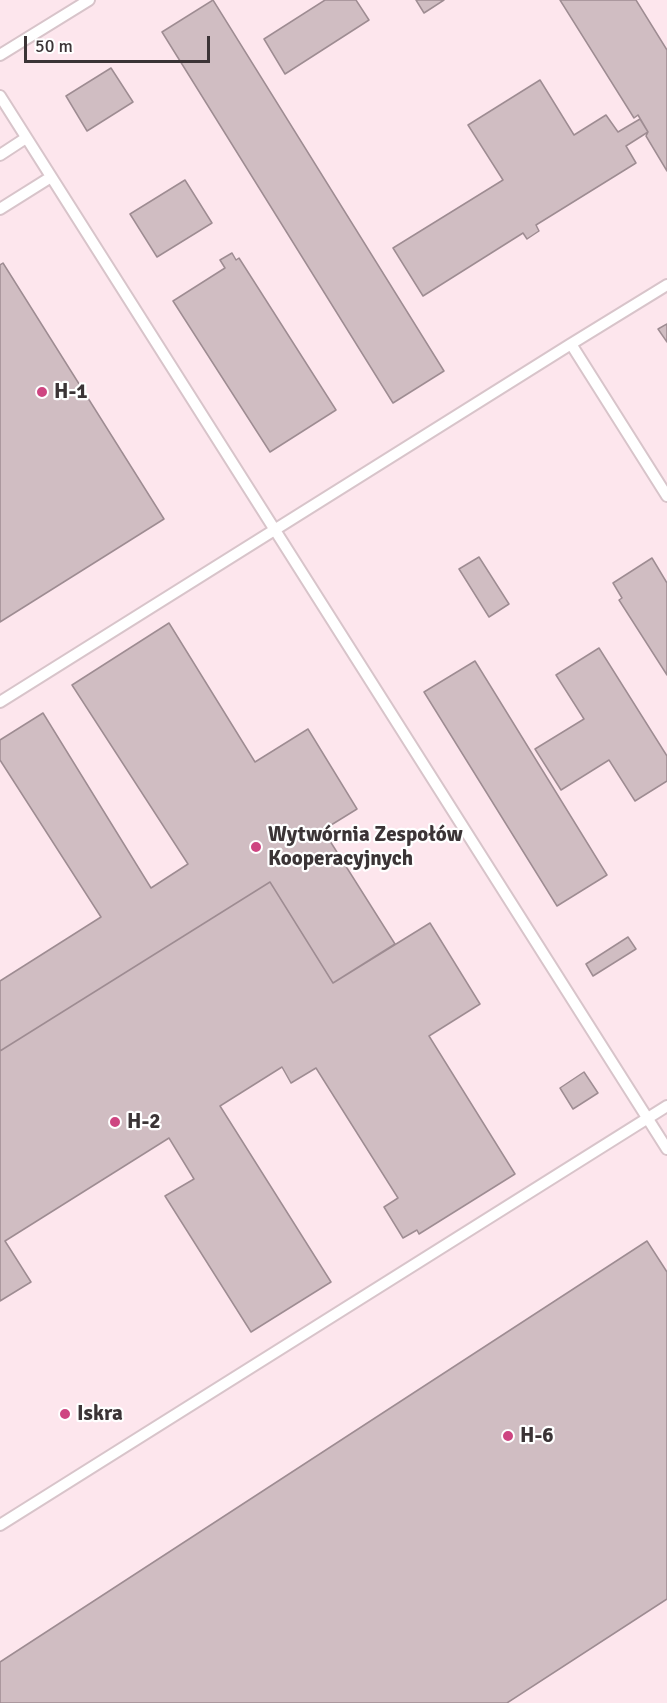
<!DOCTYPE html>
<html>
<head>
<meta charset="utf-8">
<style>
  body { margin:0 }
  #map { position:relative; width:667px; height:1703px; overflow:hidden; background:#fef2f5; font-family:Signika,sans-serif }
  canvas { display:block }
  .scale { position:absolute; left:24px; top:36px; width:186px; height:27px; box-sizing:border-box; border:3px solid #3b3436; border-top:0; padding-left:8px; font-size:18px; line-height:21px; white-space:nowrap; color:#3b3436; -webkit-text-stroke:4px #fff; paint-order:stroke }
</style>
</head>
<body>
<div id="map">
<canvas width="667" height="1703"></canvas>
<div class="scale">50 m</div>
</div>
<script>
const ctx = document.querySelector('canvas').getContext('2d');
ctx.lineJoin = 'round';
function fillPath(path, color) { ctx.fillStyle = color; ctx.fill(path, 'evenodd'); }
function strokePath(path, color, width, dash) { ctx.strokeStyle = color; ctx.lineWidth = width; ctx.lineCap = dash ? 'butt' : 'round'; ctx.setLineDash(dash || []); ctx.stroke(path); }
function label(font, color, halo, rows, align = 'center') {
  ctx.font = font + ' Signika,sans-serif'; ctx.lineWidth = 4.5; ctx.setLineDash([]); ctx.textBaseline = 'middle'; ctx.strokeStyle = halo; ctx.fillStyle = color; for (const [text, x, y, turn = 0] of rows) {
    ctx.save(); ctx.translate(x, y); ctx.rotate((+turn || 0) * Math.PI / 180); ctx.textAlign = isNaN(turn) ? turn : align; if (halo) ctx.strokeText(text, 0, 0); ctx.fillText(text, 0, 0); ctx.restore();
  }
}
fillPath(new Path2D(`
  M0 0H667V1703H0Z`), '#fde6ed');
const building = new Path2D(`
  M213 0 444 371 393 403 162 32Z
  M325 0H356L369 20 285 74 264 39Z
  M416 0H444L424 13Z
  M560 0H636L667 50V171L646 136 648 132 638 115 634 118Z
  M111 68 133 102 87 131 66 96Z
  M540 80 574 135 606 115 618 132 640 119 648 132 626 146 636 163 536 225 539 231 527 239 523 233 423 296 393 248 503 180 468 125Z
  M185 180 212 223 157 257 130 214Z
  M232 253 236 260 239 258 336 410 270 452 173 301 225 268 220 260Z
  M3 263 164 519 0 622V265Z
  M667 324V342L658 329Z
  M479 557 509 604 489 617 459 569Z
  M652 558 667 583V675L619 600 622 598 613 583Z
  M169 623 255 762 308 729 357 809 323 830 395 944 333 983 270 882 0 1051V981L101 917 0 760V740L43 713 151 888 188 864 72 685Z
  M599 648 667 756V781L635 801 609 760 561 790 535 749 584 719 556 675Z
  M475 661 607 875 557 906 424 692Z
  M270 882 333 983 430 923 480 1004 429 1036 515 1174 419 1234 417 1230 403 1238 384 1207 398 1198 316 1068 291 1083 282 1067 220 1106 331 1282 251 1332 165 1196 194 1179 169 1138 5 1241 31 1282 0 1301V1051Z
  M628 937 636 949 593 976 586 964Z
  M584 1072 598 1093 573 1109 560 1088Z
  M647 1241 667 1272V1599L507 1703H0V1662Z`);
fillPath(building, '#d0bdc2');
strokePath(building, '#9e8c92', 1.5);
const service = new Path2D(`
  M0 55 89 0
  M0 96 667 1149
  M0 155 26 138
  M0 209 51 177
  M571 344 667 285
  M0 702 571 344 667 496
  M0 1525 667 1106`);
strokePath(service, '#d8c4ca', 14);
strokePath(service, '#fff', 10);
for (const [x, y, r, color] of [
  [42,392,6,"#ce4581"],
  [256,847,6,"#ce4581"],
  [115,1122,6,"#ce4581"],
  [65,1414,6,"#ce4581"],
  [508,1436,6,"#ce4581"]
]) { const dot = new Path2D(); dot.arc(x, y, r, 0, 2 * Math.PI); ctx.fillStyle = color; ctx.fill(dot); strokePath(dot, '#fff', 2); }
label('bold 21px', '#3b3436', '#fff', [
  ["H-1",54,392],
  ["Wytwórnia Zespołów",268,835],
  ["Kooperacyjnych",268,859],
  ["H-2",127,1122],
  ["Iskra",77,1414],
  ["H-6",520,1436]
], 'left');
</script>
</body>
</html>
